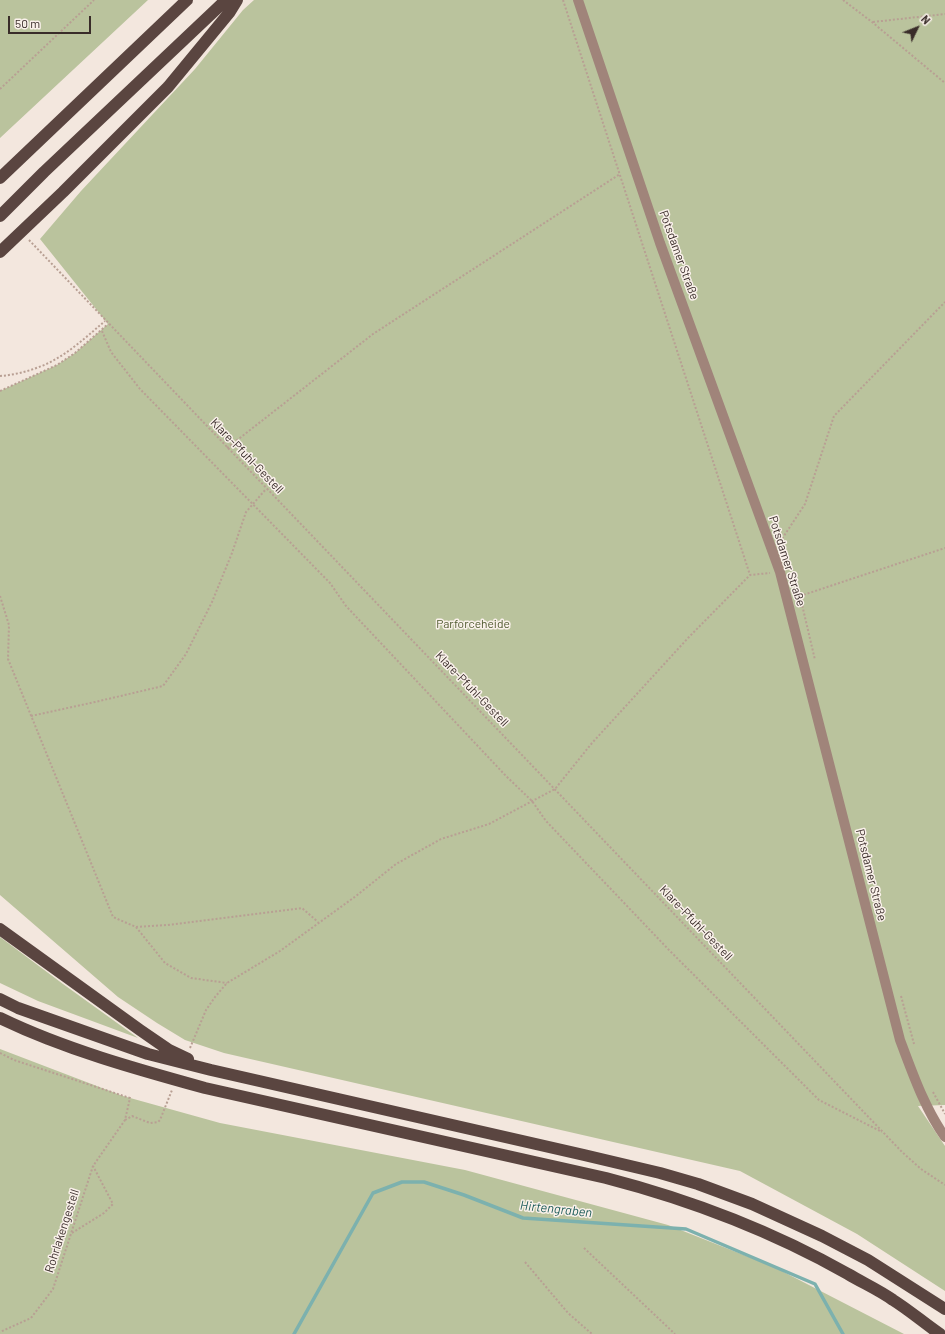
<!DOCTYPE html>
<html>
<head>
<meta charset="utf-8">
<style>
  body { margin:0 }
  #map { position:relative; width:945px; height:1334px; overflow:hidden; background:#f3e7de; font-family:Barlow,sans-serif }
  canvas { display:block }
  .north { position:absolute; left:897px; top:8px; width:40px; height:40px; -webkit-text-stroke:3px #faf1eb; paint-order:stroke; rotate:47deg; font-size:11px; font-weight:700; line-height:16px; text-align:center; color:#392c29 }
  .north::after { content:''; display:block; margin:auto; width:14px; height:18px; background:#392c29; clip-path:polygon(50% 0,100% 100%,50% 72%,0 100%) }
  .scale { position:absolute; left:8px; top:16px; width:83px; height:18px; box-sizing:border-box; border:2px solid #392c29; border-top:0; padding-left:5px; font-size:12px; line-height:14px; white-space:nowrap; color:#392c29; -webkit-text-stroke:3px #faf1eb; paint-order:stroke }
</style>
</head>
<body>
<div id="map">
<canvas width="945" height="1334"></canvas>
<div class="north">N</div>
<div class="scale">50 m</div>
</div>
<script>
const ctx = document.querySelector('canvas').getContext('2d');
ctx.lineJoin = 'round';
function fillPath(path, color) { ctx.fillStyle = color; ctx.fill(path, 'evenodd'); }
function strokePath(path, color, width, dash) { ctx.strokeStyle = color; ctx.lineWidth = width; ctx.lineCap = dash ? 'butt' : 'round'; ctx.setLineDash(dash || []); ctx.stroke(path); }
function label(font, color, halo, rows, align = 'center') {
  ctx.font = font + ' Barlow,sans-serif'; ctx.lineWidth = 3; ctx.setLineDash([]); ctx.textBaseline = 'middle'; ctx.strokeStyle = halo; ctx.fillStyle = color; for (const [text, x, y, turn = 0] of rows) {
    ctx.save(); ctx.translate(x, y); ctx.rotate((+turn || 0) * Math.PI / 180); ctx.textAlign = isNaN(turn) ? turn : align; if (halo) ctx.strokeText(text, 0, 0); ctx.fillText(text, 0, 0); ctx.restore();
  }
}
fillPath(new Path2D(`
  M0 0H148L0 138Z
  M254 0H945V1105L918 1106 945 1146V1291L857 1234 740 1171 224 1053 185 1040 157 1023 118 997 0 895V391L57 365 75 353 108 324 40 239 81 191 195 69 243 10Z
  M0 937 63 984 138 1038 38 1001 0 983Z
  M0 1049 123 1096 220 1123 465 1170 668 1225 774 1267 904 1334H0Z`), '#bac39d');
strokePath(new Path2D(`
  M294 1334 373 1193 402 1182H424L464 1195 523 1218 686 1229 815 1284 843 1334`), '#7cb1ae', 3.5);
strokePath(new Path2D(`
  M563 0 750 575
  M843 0 872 22 945 83
  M873 22 945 14
  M0 89 94 0
  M29 240 902 1152 921 1169 945 1185
  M102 331 111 352 140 389 330 583 346 606 506 776 532 801 546 821 669 950 819 1100 882 1132
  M0 376C13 375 26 372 39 367 64 358 85 338 105 321
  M0 391 57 365 75 353 108 324
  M227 448 373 334 620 174
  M780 542 805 504 834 416 945 302
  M794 579 800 596 815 660
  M0 596 9 625 8 659 113 917 136 927 167 925 302 908 318 922
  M800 596 945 548
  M31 716 95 702 163 686 186 654 212 602 232 553 246 512 266 489
  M136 927 165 963 191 978 227 983
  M901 996 914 1044
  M190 1048 206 1010 215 997 227 983 280 951 356 896 396 864 441 839 489 824 555 789 592 743 688 638 750 575 770 573
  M0 1053 14 1060 130 1098 125 1120 93 1166 53 1289 31 1318 0 1332
  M933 1092 945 1114
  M125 1120 132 1116 150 1123 158 1122 160 1120 172 1090
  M72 1233 104 1213 113 1204 93 1166
  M584 1248 675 1334
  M525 1262 568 1313 592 1334`), '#b89f93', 2, [2, 2]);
strokePath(new Path2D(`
  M578 0 660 243 780 572 900 1040C913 1074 924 1107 945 1137`), '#a0847a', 10);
strokePath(new Path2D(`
  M0 178 187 0
  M0 216 44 172 226 0
  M0 252 63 192 168 87 229 13 237 0
  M0 929 140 1030 169 1050 188 1059
  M0 999 18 1008 148 1054 211 1070 584 1155 660 1173 698 1184 752 1204 822 1236 868 1260 945 1309
  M0 1018C64 1049 136 1069 205 1088L606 1178C691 1200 772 1231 848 1274 863 1283 879 1290 893 1300 909 1310 924 1323 940 1334`), '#5a4540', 12);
label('12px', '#392c29', '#faf1eb', [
  ["Potsdamer Straße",679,255,70],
  ["Klare-Pfuhl-Gestell",247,456,46],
  ["Potsdamer Straße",787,561,72],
  ["Klare-Pfuhl-Gestell",472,689,46],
  ["Potsdamer Straße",871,875,76],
  ["Klare-Pfuhl-Gestell",696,923,46],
  ["Rohrlakengestell",62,1231,-72]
]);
label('12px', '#4d582c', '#faf1eb', [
  ["Parforceheide",473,624]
]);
label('italic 13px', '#1d5c59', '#faf1eb', [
  ["Hirtengraben",556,1209,6]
]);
</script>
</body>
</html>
